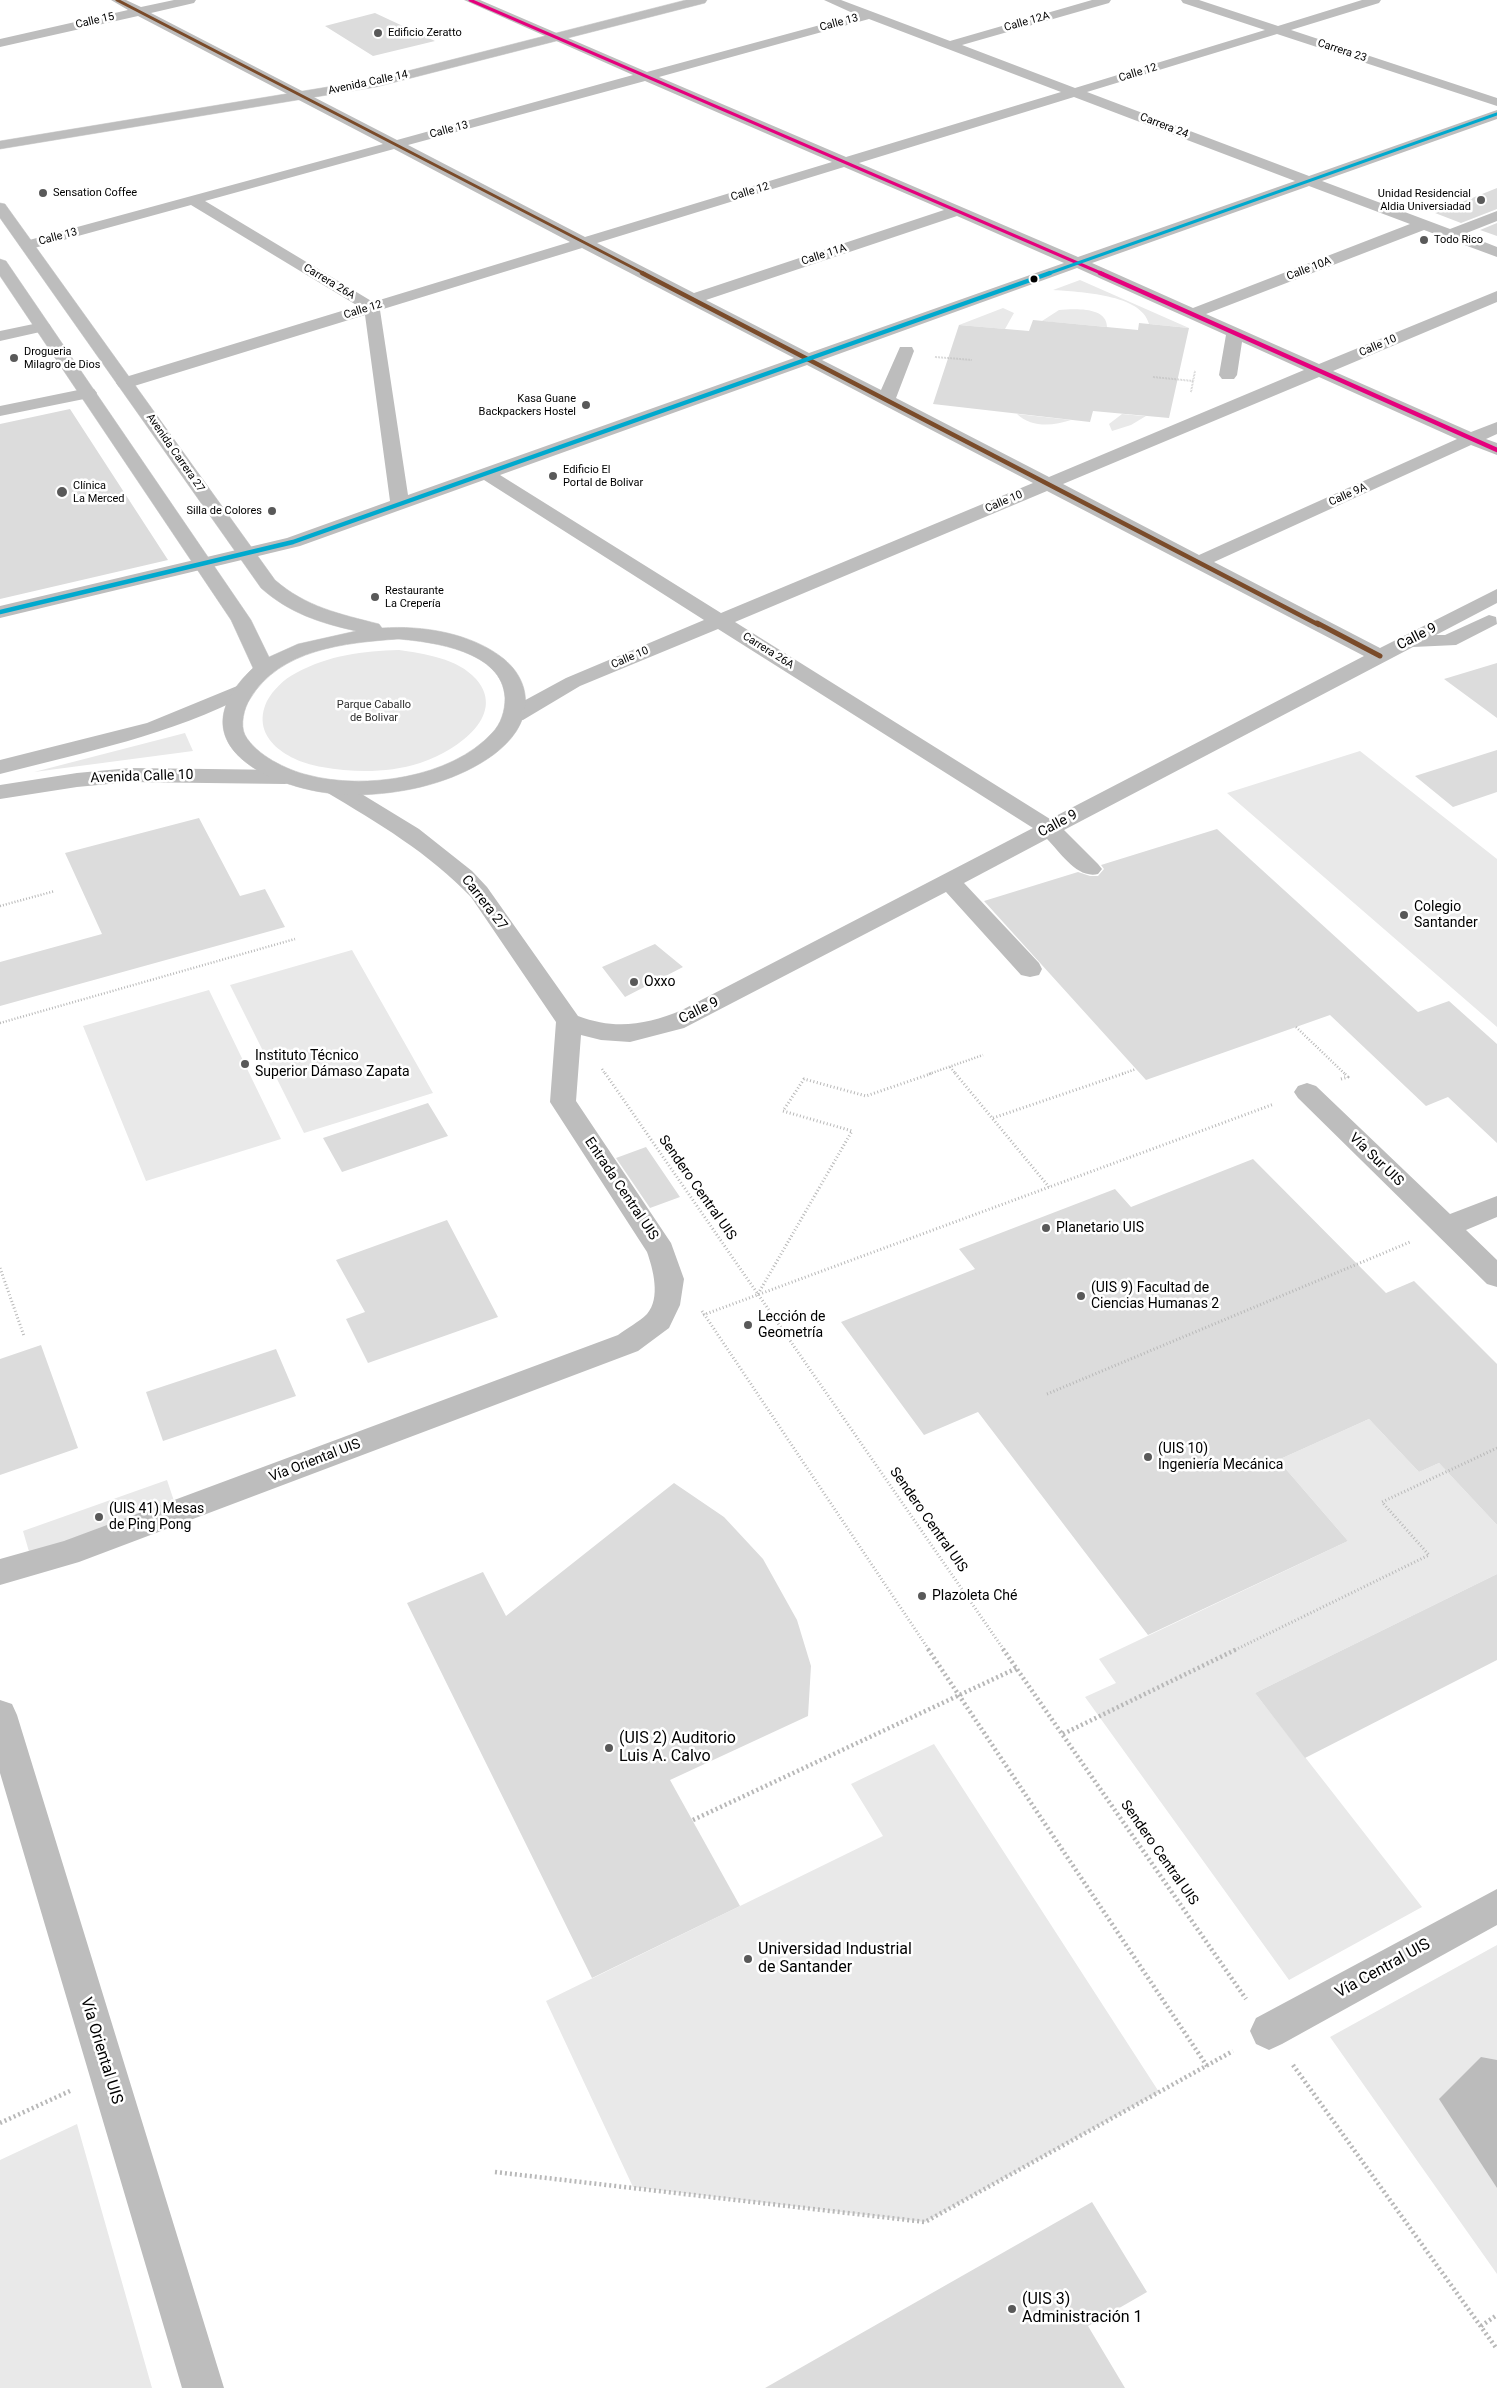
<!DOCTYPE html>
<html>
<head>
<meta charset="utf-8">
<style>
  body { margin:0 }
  canvas { display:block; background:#fff }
</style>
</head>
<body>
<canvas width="1497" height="2388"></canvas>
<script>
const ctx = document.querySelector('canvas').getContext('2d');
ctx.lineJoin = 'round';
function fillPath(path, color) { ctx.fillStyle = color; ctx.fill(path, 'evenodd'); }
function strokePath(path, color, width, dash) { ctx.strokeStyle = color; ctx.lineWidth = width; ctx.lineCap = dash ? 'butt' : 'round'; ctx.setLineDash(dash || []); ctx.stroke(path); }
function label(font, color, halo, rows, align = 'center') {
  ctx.font = font + ' Roboto,sans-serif'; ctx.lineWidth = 5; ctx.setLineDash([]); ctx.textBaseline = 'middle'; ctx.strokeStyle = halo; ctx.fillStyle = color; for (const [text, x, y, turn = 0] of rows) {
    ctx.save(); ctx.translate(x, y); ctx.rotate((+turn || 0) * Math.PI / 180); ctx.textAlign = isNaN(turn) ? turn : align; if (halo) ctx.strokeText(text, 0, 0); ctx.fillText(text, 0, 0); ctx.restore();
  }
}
fillPath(new Path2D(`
  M1080 280 1189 328 1149 324C1142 294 1079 292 1053 290Z
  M1003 308 1014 313 1005 329 959 325Z
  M1059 310C1073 309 1107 306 1107 327L1042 321Z
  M1017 414 1071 420C1053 426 1032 428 1017 414Z
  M1122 414 1143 416H1146L1131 425 1112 431 1109 424Z
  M399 650C425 654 457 658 476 679 509 717 452 753 420 763 388 773 355 773 322 767 290 762 249 739 267 701 273 690 284 679 296 673 329 655 363 651 399 650Z
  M185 733 193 751 34 772Z
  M1360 751 1497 859V1027L1227 793Z
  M352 950 433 1093 304 1133 230 985Z
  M209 990 281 1139 146 1181 83 1026Z
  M1369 1419 1419 1472 1439 1463 1497 1525V1574L1255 1693 1422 1907 1289 1980 1085 1697 1116 1683 1099 1659 1348 1541 1278 1460Z
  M167 1480 175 1504 30 1555 23 1531Z
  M934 1744 1159 2092 925 2222 633 2187 546 2001 883 1836 851 1784Z
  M1497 1945V2274L1330 2037Z
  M77 2124 152 2388H0V2160Z`), '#e9e9e9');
fillPath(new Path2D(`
  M1481 2057 1497 2060V2188L1439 2099Z`), '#bbb');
fillPath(new Path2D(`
  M375 13 435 41 373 56 325 26Z
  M1497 188V209L1461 223 1435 213Z
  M1497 223V236L1480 230Z
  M1033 320 1138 330 1139 323 1189 328 1169 418 1093 411 1090 422 933 404 959 325 1029 331Z
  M70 409 168 560 0 599V424Z
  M1497 663V718L1444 679Z
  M1497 750V792L1453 807 1415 776Z
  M199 818 240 896 265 889 285 927 0 1006V962L102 934 65 853Z
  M1217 829 1418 1012 1449 1001 1497 1044V1143L1448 1097 1426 1106 1330 1015 1146 1080 984 901 1078 872 1090 876H1098L1104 869 1101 865Z
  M655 944 683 967 625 997 602 967Z
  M428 1103 448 1136 342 1172 323 1138Z
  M646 1147 680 1197 650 1208 616 1158Z
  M1253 1159 1386 1293 1414 1281 1497 1364V1525L1439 1463 1419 1472 1369 1419 1278 1460 1348 1541 1148 1635 978 1412 924 1435 841 1322 975 1269 959 1249 1115 1189 1131 1207Z
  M447 1220 498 1317 368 1363 346 1319 365 1312 336 1260Z
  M41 1345 78 1448 0 1475V1359Z
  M276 1349 296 1396 163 1441 146 1392Z
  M674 1483 724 1517 763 1559 797 1620 811 1666 808 1716 670 1780 740 1906 592 1978 407 1603 483 1572 506 1616Z
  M1497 1574V1660L1305 1758 1255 1693Z
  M1092 2202 1147 2292 1088 2326 1125 2388H765Z`), '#dcdcdc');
const major = new Path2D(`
  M686 0H707L705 3 376 87 0 149V141L376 79Z
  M0 203 5 204 275 580C306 607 340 614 379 624L382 628C422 625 472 633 504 659 522 674 530 695 523 717 517 737 498 753 481 763 444 785 400 794 357 795 285 796 167 749 253 668L231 620 0 276V259L6 261 251 620 269 657 298 644 356 631C320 623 289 613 261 588L0 218ZM398 639C433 642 503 651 505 698 505 711 501 724 492 733 451 778 364 790 308 775 287 770 256 755 245 735 240 725 244 708 250 699 280 649 345 643 398 639Z`);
strokePath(major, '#dbdbdb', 1);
strokePath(new Path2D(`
  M935 357 972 360
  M1153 377 1193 381
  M1191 392 1195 371`), '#b8b8b8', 2, [0.5, 1]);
strokePath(new Path2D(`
  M0 906 55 891
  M0 1023 295 939
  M1296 1027 1345 1074
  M950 1067 956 1074
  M602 1069 605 1074
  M929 1074 983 1055
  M1122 1074 1136 1069`), '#b8b8b8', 2.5, [1, 2]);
strokePath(new Path2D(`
  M605 1073 1004 1650
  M955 1073 1049 1187
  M1341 1079 1348 1077 1344 1073
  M993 1118 1125 1073
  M0 1268 24 1336
  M758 1294 852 1131 783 1111 804 1079 866 1096 933 1073
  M702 1311 929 1650
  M703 1315 1274 1104
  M1047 1394 1410 1242
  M1235 1650 1429 1555 1382 1502 1497 1448`), '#b8b8b8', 3, [1, 2.5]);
strokePath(new Path2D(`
  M928 1649 1207 2066
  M1003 1649 1246 1999
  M1063 1734 1237 1649
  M693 1820 1017 1668
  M1293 2065 1497 2349
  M0 2123 70 2091
  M495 2172 925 2222 1233 2051
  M1481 2326 1497 2315`), '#b8b8b8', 4.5, [2, 3]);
fillPath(new Path2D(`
  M111 0H126L141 7 174 0H196L194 3 151 13 397 140 633 75 464 0H480L647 72 857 15 824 0H841L950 41 1092 0H1111L1109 3 962 45 1075 88 1265 30 1183 3 1181 0H1199L1278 26 1362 0H1381L1379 3 1291 30 1497 98V106L1277 34 1087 92 1309 176 1497 110V119L1322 181 1450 229 1497 211V221L1464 234 1497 247V257L1424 230 1206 314 1319 364 1497 291V302L1333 371 1471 432 1497 422V434L1486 439 1497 443V455L1471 445 1214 562 1380 648 1497 589V603L1436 635H1445L1489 615 1496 617 1497 624 1456 645 1413 647 1064 830 1098 864 1102 869 1098 874C1077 879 1061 853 1047 839L964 883 1039 963 1042 969 1039 975 1030 977 1021 975 946 892 684 1028 630 1042 601 1040 581 1035 576 1101 671 1243 684 1279 680 1305 669 1328 638 1351 79 1562 0 1585V1559L64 1541 618 1335C627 1328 639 1322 647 1314 661 1298 653 1269 647 1252L550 1102 556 1022 471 897C429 853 378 823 326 792L323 787 326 782 334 780 342 782 419 829 472 871 487 887 578 1016C615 1030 646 1025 682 1010L1033 828 718 629 580 686 523 720 515 721 507 720 504 715 507 710 566 678 704 620 484 480 300 546 0 618V606L287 538 390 501 365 315 131 387H119L116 383 119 379 358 306 191 205 27 250 19 245 22 242 383 144 138 16 0 47V39L128 10ZM869 19 1061 92 846 157 659 77ZM645 81 832 162 585 237 408 145ZM1074 97 1295 181 1078 257 859 163ZM394 149 570 242 373 302 205 201ZM844 167 944 210 694 293 597 243ZM1309 186 1410 224 1193 308 1092 263ZM957 216 1064 263 809 353 706 300ZM582 248 794 358 408 495 380 310ZM1077 268 1226 335 1219 375 1222 379H1234L1237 375 1242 342 1304 370 1049 477 896 398 914 351 912 347H900L881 390 822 360ZM807 365 1033 483 721 613 500 475ZM1319 377 1457 439 1199 555 1063 484ZM1047 491 1364 656 1050 819 735 622Z
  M43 322 49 324 51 327 49 330 0 341V331Z
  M88 388 94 389 97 393 94 397 0 416V406Z
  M242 684 249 686 253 690 249 694C171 735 85 752 0 774V760L147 723Z
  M130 768 285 770 293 772 296 777 293 782 285 784 130 782 77 787 0 799V785L77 773Z
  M1307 1083 1316 1086 1450 1214 1497 1196V1217L1466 1230 1497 1260V1287L1487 1284 1298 1098 1294 1092 1298 1086Z
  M0 1700 12 1704 17 1715 224 2388H182L0 1773Z
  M1497 1889V1925L1282 2044 1269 2050 1256 2044 1250 2031 1256 2018Z`), '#bdbdbd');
fillPath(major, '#bdbdbd');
strokePath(new Path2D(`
  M117 0 645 274`), '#7a4b2a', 3);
strokePath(new Path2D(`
  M642 273 1319 625`), '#7a4b2a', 4.5);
strokePath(new Path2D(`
  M1317 623 1380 656`), '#7a4b2a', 5);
strokePath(new Path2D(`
  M470 0 1103 274`), '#e5007d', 3);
strokePath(new Path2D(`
  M1100 273 1497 450`), '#e5007d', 4.5);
strokePath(new Path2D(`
  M1047 274 1497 114`), '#00a9ce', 3);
strokePath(new Path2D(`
  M0 612 293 542 1050 273`), '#00a9ce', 4.5);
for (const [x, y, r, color] of [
  [378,33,5,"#595959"],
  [43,193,5,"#595959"],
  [1481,200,5,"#595959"],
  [1424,240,5,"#595959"],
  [1034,279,4.5,"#000"],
  [14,358,5,"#595959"],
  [586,405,5,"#595959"],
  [553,476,5,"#595959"],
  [62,492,6,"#595959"],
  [272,511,5,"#595959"],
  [375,597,5,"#595959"],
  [1404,915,5,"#595959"],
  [634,982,5,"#595959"],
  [245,1064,5,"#595959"],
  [1046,1228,5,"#595959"],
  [1081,1296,5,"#595959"],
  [748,1325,5,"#595959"],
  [1148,1457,5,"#595959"],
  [99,1517,5,"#595959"],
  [922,1596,5,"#595959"],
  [609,1748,5,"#595959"],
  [748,1959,5,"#595959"],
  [1012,2309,5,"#595959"]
]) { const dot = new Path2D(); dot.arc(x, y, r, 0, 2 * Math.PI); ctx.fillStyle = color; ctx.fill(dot); strokePath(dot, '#fff', 2); }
label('11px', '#000', '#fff', [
  ["Calle 15",95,21,-13],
  ["Calle 12A",1027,22,-16],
  ["Calle 13",839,23,-15],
  ["Carrera 23",1342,51,18],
  ["Calle 12",1138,73,-17],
  ["Avenida Calle 14",368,83,-12],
  ["Carrera 24",1164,126,21],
  ["Calle 13",449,130,-15],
  ["Calle 12",750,192,-17],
  ["Calle 13",58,237,-15],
  ["Calle 11A",824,255,-18],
  ["Calle 10A",1309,269,-21],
  ["Carrera 26A",329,282,31],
  ["Calle 12",363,310,-17],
  ["Calle 10",1378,346,-23],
  ["Avenida Carrera 27",175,453,55],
  ["Calle 9A",1348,495,-24],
  ["Calle 10",1004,502,-23],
  ["Carrera 26A",768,651,32],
  ["Calle 10",630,658,-23]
]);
label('11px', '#000', '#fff', [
  ["Edificio Zeratto",388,33],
  ["Sensation Coffee",53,193],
  ["Unidad Residencial",1471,194,"right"],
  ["Aldia Universiadad",1471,207,"right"],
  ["Todo Rico",1434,240],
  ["Drogueria",24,352],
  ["Milagro de Dios",24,365],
  ["Kasa Guane",576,399,"right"],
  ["Backpackers Hostel",576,412,"right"],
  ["Edificio El",563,470],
  ["Portal de Bolivar",563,483],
  ["Clínica",73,486],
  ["La Merced",73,499],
  ["Silla de Colores",262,511,"right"],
  ["Restaurante",385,591],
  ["La Crepería",385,604]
], 'left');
label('11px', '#2e2e2e', '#fff', [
  ["Parque Caballo",374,705],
  ["de Bolivar",374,718]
]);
label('14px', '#000', '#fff', [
  ["Calle 9",1417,637,-27],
  ["Avenida Calle 10",142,777,-2],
  ["Calle 9",1058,824,-28],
  ["Carrera 27",484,903,52],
  ["Calle 9",699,1011,-26],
  ["Vía Sur UIS",1376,1160,44],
  ["Sendero Central UIS",697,1188,55],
  ["Entrada Central UIS",621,1189,56],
  ["Vía Oriental UIS",315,1461,-21],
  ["Sendero Central UIS",928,1520,55],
  ["Sendero Central UIS",1159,1853,55]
]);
label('14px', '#000', '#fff', [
  ["Colegio",1414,907],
  ["Santander",1414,923],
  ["Oxxo",644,982],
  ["Instituto Técnico",255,1056],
  ["Superior Dámaso Zapata",255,1072],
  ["Planetario UIS",1056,1228],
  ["(UIS 9) Facultad de",1091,1288],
  ["Ciencias Humanas 2",1091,1304],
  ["Lección de",758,1317],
  ["Geometría",758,1333],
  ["(UIS 10)",1158,1449],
  ["Ingeniería Mecánica",1158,1465],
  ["(UIS 41) Mesas",109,1509],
  ["de Ping Pong",109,1525],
  ["Plazoleta Ché",932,1596]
], 'left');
label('16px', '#000', '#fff', [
  ["(UIS 2) Auditorio",619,1739],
  ["Luis A. Calvo",619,1757],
  ["Universidad Industrial",758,1950],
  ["de Santander",758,1968],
  ["(UIS 3)",1022,2300],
  ["Administración 1",1022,2318]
], 'left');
label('16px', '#000', '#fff', [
  ["Vía Central UIS",1383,1969,-29],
  ["Vía Oriental UIS",101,2051,73]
]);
</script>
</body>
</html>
